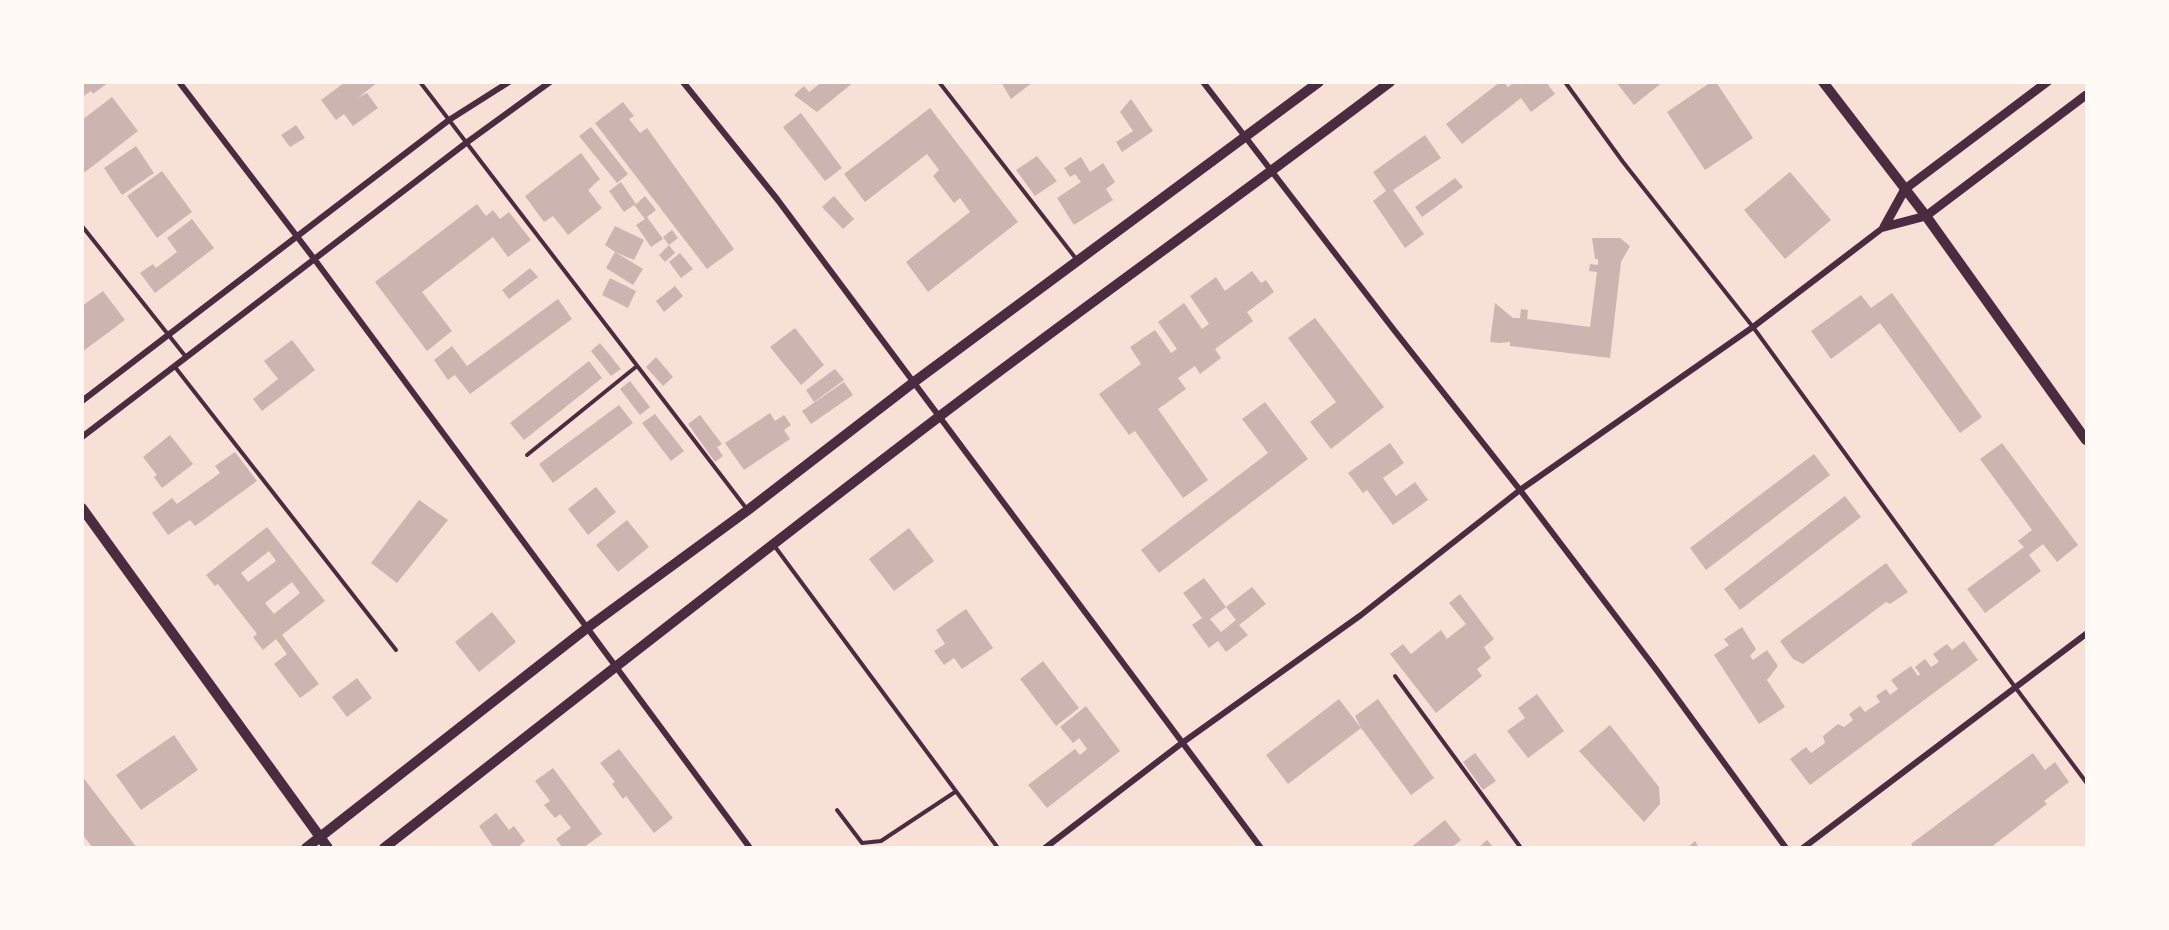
<!DOCTYPE html>
<html>
<head>
<meta charset="utf-8">
<style>
  body { margin:0 }
  #map { position:relative; width:2169px; height:930px; overflow:hidden; background:#f7e1d7; font-family:"PT Serif",serif }
  canvas { display:block }
  .frame { position:absolute; inset:0; border:84px solid #fffaf5; pointer-events:none }
</style>
</head>
<body>
<div id="map">
<canvas width="2169" height="930"></canvas>
<div class="frame"></div>
</div>
<script>
const ctx = document.querySelector('canvas').getContext('2d');
ctx.lineJoin = 'round';
function fillPath(path, color) { ctx.fillStyle = color; ctx.fill(path, 'evenodd'); }
function strokePath(path, color, width, dash) { ctx.strokeStyle = color; ctx.lineWidth = width; ctx.lineCap = dash ? 'butt' : 'round'; ctx.setLineDash(dash || []); ctx.stroke(path); }
fillPath(new Path2D(`
  M82 82H109L93 94 91 91 82 97Z
  M345 82H378L358 98 367 93 378 108 353 126 344 114 336 120 321 100Z
  M822 82H854L817 112 794 95 804 86 809 92Z
  M1001 82H1033L1011 99Z
  M1500 82H1504L1508 87 1514 82H1521L1522 85 1525 82H1546L1555 94 1531 112 1521 98 1462 144 1446 124Z
  M1616 82H1663L1634 105Z
  M1711 82H1716L1753 138 1705 170 1667 112Z
  M112 97 138 131 85 172 82 169V120Z
  M1131 99 1153 131 1122 152 1116 142 1133 131 1120 112Z
  M623 102 634 116 629 119 640 133 647 128 734 249 707 269 595 123Z
  M930 108 1018 222 928 292 906 262 970 212 960 198 954 203 933 176 939 170 927 154 865 202 844 174Z
  M801 113 842 168 825 181 783 127Z
  M296 125 305 138 290 147 281 135Z
  M591 127 628 174 617 183 579 136Z
  M1425 135 1441 158 1393 190 1424 234 1405 248 1373 201 1386 191 1373 172Z
  M136 146 154 173 122 195 104 168Z
  M581 153 600 179 588 190 602 208 568 235 553 216 544 222 525 196Z
  M1037 156 1057 181 1035 196 1016 170Z
  M1081 157 1090 172 1103 163 1115 182 1106 189 1113 200 1074 225 1057 198 1081 182 1075 174 1070 177 1064 168Z
  M162 171 192 212 157 238 127 196Z
  M1790 172 1831 220 1785 259 1744 210Z
  M1455 178 1463 187 1422 217 1415 207Z
  M621 182 636 204 645 196 656 210 647 217 663 239 651 247 636 225 645 219 634 205 624 212 609 191Z
  M834 196 854 219 843 229 822 207Z
  M477 204 486 216 493 210 500 219 509 212 531 240 508 257 493 237 422 292 452 331 427 351 375 282Z
  M192 219 214 248 155 293 140 273 153 264 156 268 177 252 167 238Z
  M615 226 644 240 634 260 615 252 605 245Z
  M672 230 678 238 669 245 675 253 665 262 659 255 669 245 663 237Z
  M1592 238H1620L1630 246 1621 262 1610 358 1510 346V342L1499 343 1490 342 1495 303 1513 318H1520L1521 309 1528 310 1527 319 1590 327 1597 272 1589 271 1590 264 1598 265V259H1595Z
  M615 252 643 269 633 285 606 268Z
  M680 253 693 269 681 278 669 262Z
  M530 268 538 277 509 299 502 290Z
  M1252 271 1261 283 1266 280 1274 292 1247 312 1253 321 1215 349 1221 358 1200 374 1195 366 1178 378 1186 389 1158 409 1208 480 1183 498 1135 431 1129 435 1099 394 1141 364 1130 347 1155 330 1171 353 1177 349 1158 322 1184 303 1202 329 1209 324 1190 296 1216 277 1225 291Z
  M610 278 636 291 628 308 602 295Z
  M675 286 683 296 664 312 656 301Z
  M103 291 125 320 82 352V306Z
  M1892 293 1982 417 1960 433 1880 323 1831 359 1811 331 1861 295 1871 308Z
  M558 299 572 319 470 394 455 375 448 380 434 360 452 346 467 366Z
  M1315 318 1384 407 1331 449 1310 422 1336 402 1288 338Z
  M795 328 824 365 801 385 770 347Z
  M292 340 315 370 262 411 253 399 278 379 264 361Z
  M600 343 621 369 611 376 591 351Z
  M656 357 673 377 663 386 646 367Z
  M589 361 602 378 524 440 510 423Z
  M835 369 844 380 814 402 806 390Z
  M630 381 650 407 640 415 620 389Z
  M844 382 853 395 811 424 802 411Z
  M1265 402 1308 459 1159 573 1141 550 1268 453 1242 419Z
  M619 405 633 423 553 483 539 464Z
  M770 413 775 421 784 415 791 425 784 430 790 439 744 470 725 443Z
  M655 414 684 451 671 461 642 423Z
  M700 415 722 444 717 447 723 456 715 462 688 424Z
  M170 435 193 464 162 488 154 477 157 475 143 457Z
  M1390 443 1404 463 1383 478 1396 496 1415 482 1428 500 1393 525 1367 490 1363 493 1348 473Z
  M2002 443 2078 545 2057 562 2043 544 2029 555 2041 571 1985 613 1967 589 2024 547 2018 541 2032 530 1980 459Z
  M235 452 257 481 195 526 190 520 168 535 152 513 172 498 177 504 220 473 215 466Z
  M1814 454 1830 475 1706 570 1690 548Z
  M596 487 616 512 588 535 568 509Z
  M1845 496 1861 517 1740 610 1724 589Z
  M419 500 448 520 397 583 371 563Z
  M627 520 649 547 618 572 596 545Z
  M267 527 325 601 282 635 319 684 300 698 274 664 287 654 276 639 263 650 253 637 257 634 218 584 215 586 206 575ZM269 551 276 561 248 582 241 573ZM292 582 300 593 274 614 265 603Z
  M909 528 934 561 894 591 869 559Z
  M1886 563 1908 592 1890 604 1886 602 1803 664 1793 659 1780 641Z
  M1204 578 1226 607 1252 587 1266 604 1239 625 1248 635 1226 652 1218 641 1209 648 1192 625 1202 618 1183 593ZM1226 607 1236 620 1221 632 1210 619Z
  M1460 594 1494 639 1484 647 1491 658 1477 669 1482 676 1436 713 1390 654 1403 644 1411 654 1441 630 1447 639 1466 624 1449 603Z
  M966 609 993 648 962 669 954 658 944 665 934 651 945 644 936 630Z
  M492 612 516 642 479 672 455 642Z
  M1742 627 1756 649 1750 656 1753 660 1767 650 1778 666 1767 680 1785 707 1759 724 1714 655 1729 645 1724 639Z
  M1964 641 1978 660 1810 785 1790 759 1806 747 1811 753 1825 743 1823 736 1838 724 1844 727 1853 720 1849 714 1860 706 1865 712 1880 702 1876 696 1886 689 1890 695 1898 689 1891 680 1911 666 1918 676 1920 674 1915 667 1925 659 1931 667 1939 662 1933 654 1947 644 1952 650Z
  M1043 661 1079 708 1056 726 1020 679Z
  M357 678 372 698 347 717 332 697Z
  M1537 694 1564 731 1528 758 1507 731 1525 718 1518 708Z
  M1339 699 1361 728 1288 784 1266 755Z
  M1378 699 1434 778 1411 795 1361 728 1355 716Z
  M1086 706 1120 751 1047 808 1028 785 1075 749 1080 755 1087 749 1079 738 1073 743 1060 727Z
  M1610 725 1659 787 1660 804 1644 822 1579 751Z
  M174 735 198 770 141 810 116 775Z
  M619 749 673 818 654 833 626 796 623 799 612 784 615 782 600 763Z
  M1475 753 1496 781 1483 790 1463 762Z
  M2033 753 2045 770 2055 762 2069 782 2044 801 2047 804 1990 848H1914L1911 844Z
  M553 768 602 834 583 848H563L556 839 571 828 560 814 555 818 544 805 550 801 535 781Z
  M82 776 137 848H93L82 834Z
  M496 813 509 830 514 826 525 841 520 845 521 848H494L479 826Z
  M1445 820 1461 840 1451 848H1410Z
  M1487 840 1494 848H1478Z
  M1695 841 1699 848H1687Z`), '#ccb4b1');
strokePath(new Path2D(`
  M420 82 746 508
  M939 82 1077 260
  M1565 82 1623 162 1753 327 2015 687 2086 782
  M82 226 186 357
  M175 367 396 650
  M527 455 637 366
  M773 544 998 848
  M1395 676 1521 848
  M837 810 862 843 881 841 955 792`), '#4a2c40', 4);
strokePath(new Path2D(`
  M179 82 315 260 750 848
  M683 82 777 199 1261 848
  M1203 82 1394 330 1520 490 1658 672 1786 848
  M82 401 449 120 509 82
  M82 437 466 143 550 82
  M1045 848 1182 743 1361 615 1520 490 1753 327 1884 227
  M1803 848 2086 634`), '#4a2c40', 6);
strokePath(new Path2D(`
  M1884 227 1926 216 2086 95
  M1884 227 1905 189 2047 82`), '#4a2c40', 9);
strokePath(new Path2D(`
  M1823 82 1926 216 2086 440
  M82 508 328 848
  M306 848 587 628 748 510 914 382 1319 82
  M384 848C568 704 751 560 936 419 1086 305 1240 196 1390 82`), '#4a2c40', 10);
</script>
</body>
</html>
